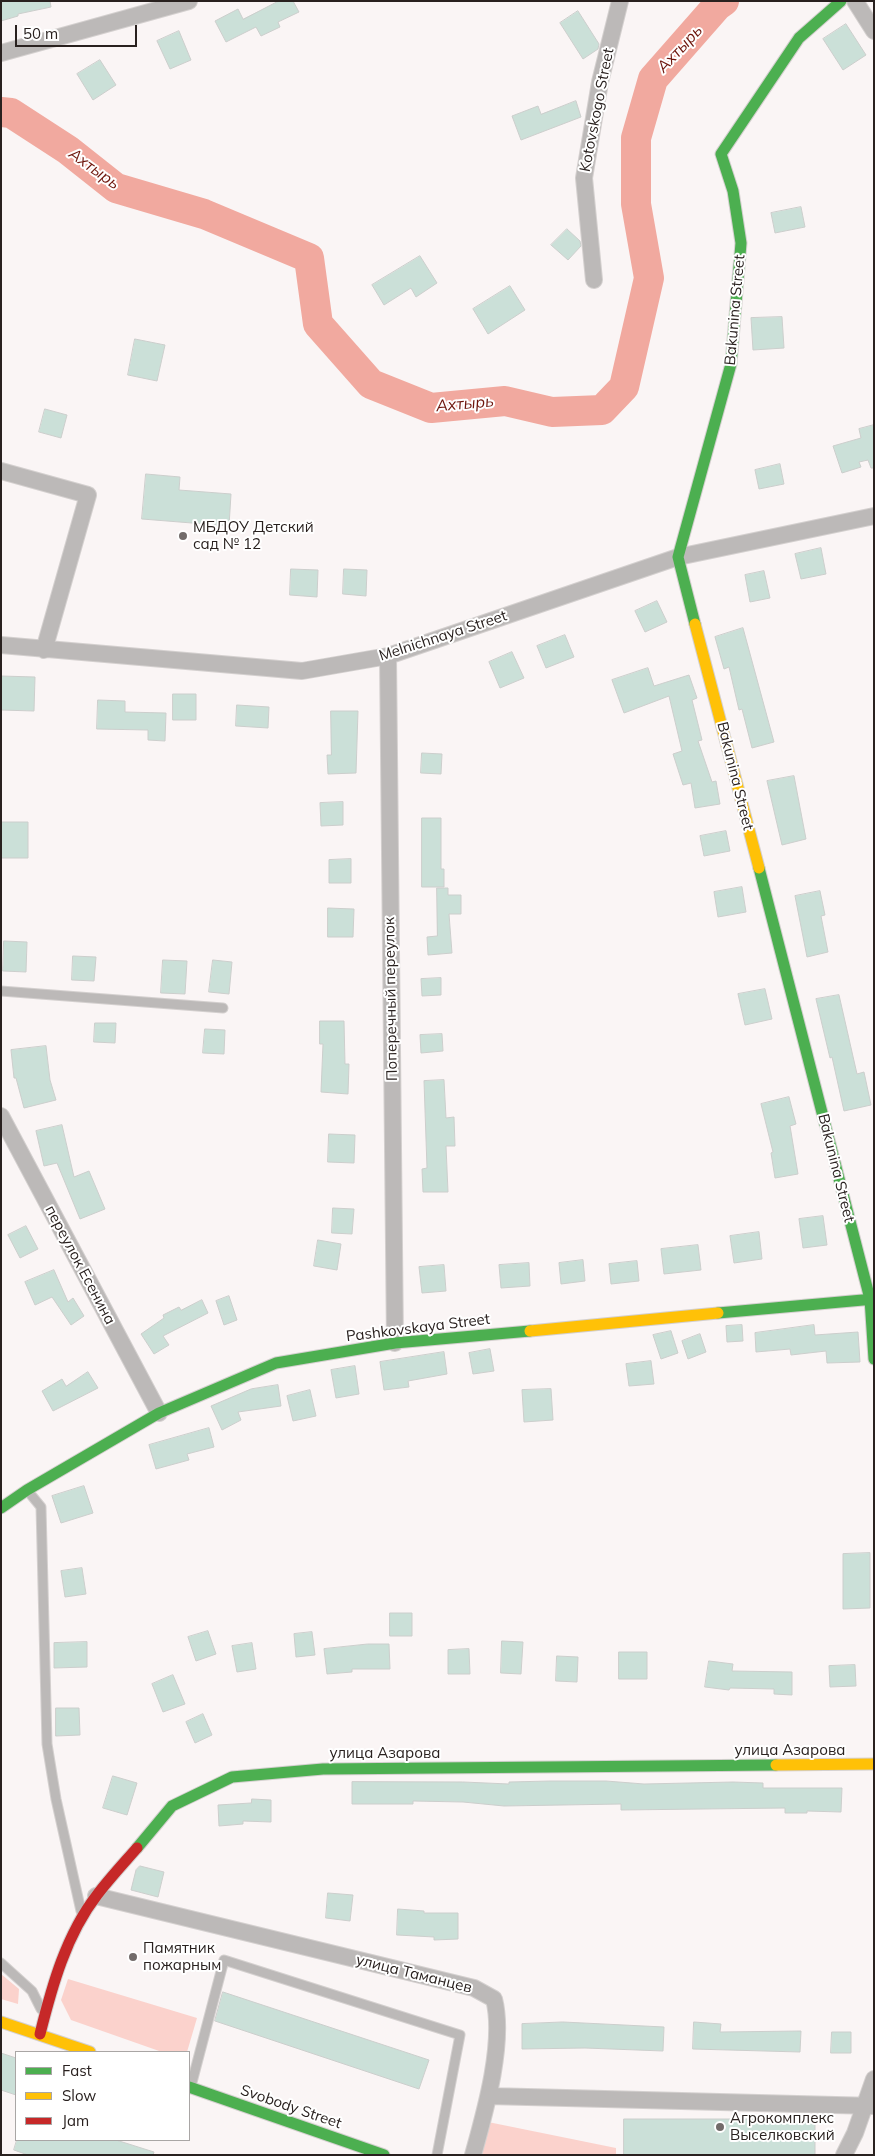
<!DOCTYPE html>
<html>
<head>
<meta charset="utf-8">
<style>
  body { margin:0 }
  #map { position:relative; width:875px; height:2156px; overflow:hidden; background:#faf5f5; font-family:Mulish,sans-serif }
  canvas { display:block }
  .frame { position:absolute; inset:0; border:2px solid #29211f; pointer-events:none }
  .legend { position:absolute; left:15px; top:2051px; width:175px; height:90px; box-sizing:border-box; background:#fff; border:1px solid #a9a6a5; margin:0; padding:6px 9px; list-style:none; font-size:15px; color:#29211f }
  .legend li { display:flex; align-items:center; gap:10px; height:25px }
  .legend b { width:25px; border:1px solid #a9a6a5 }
  .scale { position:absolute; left:15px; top:25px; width:122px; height:22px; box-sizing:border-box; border:2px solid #29211f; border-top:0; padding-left:6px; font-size:15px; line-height:18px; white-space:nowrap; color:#29211f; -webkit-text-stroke:4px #fff; paint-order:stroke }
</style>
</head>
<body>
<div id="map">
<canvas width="875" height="2156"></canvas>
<div class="frame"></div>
<ul class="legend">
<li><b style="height:6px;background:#4caf50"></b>Fast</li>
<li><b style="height:6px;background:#ffc107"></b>Slow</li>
<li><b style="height:6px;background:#c62828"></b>Jam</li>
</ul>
<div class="scale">50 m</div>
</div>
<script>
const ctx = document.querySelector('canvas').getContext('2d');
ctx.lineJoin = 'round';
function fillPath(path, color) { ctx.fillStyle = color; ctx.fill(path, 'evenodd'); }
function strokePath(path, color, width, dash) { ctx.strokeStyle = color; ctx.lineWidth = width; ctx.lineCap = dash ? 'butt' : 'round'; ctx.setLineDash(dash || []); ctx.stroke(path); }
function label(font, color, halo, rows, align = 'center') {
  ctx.font = font + ' Mulish,sans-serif'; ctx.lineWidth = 4; ctx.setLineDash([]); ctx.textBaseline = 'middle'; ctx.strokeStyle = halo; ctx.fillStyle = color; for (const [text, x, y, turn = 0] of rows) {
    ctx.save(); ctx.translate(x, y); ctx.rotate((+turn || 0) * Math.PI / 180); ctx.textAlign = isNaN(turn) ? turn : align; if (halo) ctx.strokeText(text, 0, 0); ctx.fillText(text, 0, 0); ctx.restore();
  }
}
fillPath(new Path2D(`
  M1 1974 19 1989 18 2004 1 1999Z
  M68 1979 197 2018 187 2052H162L71 2020 61 2000Z
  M488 2122 616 2148V2155H482Z`), '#fbd2cc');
strokePath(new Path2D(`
  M1 112 11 113 68 150 116 188 204 214 309 258 318 324 371 384 431 408 505 401 552 412 602 410 624 387 649 278 636 204V138L653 79 717 6 724 1`), '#f1a99f', 30);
const building = new Path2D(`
  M1 1H50L51 7 18 14V16L1 21Z
  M279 1H293L299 12 278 22 280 27 261 36 256 27 226 42 215 21 238 9 243 19Z
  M578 11 599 44 598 49 583 59 560 23Z
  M846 24 866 55 843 70 823 39Z
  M179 31 191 60 170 69 157 41Z
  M100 60 116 85 93 100 77 74Z
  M576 101 581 117 521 140 512 116 538 106 541 114Z
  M801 207 805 227 775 233 771 213Z
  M567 229 580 241 581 246 568 260 551 245Z
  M420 256 437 283 416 297 411 288 384 305 372 285Z
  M510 286 525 310 488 334 473 309Z
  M782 317 784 348 753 350 751 318Z
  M135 339 165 345 157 381 128 375Z
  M45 409 67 415 61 438 39 432Z
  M874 425V468H871L868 460 859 462 861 467 842 473 833 446 861 438 859 429Z
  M780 464 784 484 759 489 755 470Z
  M146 474 180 477 179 490 231 494 229 526 142 519Z
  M821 548 826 574 801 579 795 554Z
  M291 569 318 570 317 597 290 595Z
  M344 569 367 570 366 596 343 594Z
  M764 571 770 598 750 602 745 575Z
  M657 601 667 622 645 632 635 611Z
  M743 628 774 742 752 748 742 709 739 710 729 667 724 669 715 637Z
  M565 635 574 657 546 668 537 646Z
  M512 652 524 678 500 688 489 662Z
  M648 668 654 686 689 675 697 698 692 700 702 740 698 741 712 782 716 781 720 804 695 808 691 783 683 785 673 754 682 751 669 696 624 713 612 680Z
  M1 676 35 677 34 711 1 710Z
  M173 694H196V720H173Z
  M98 700 125 701V712L166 713 165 741 148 740V730L97 729Z
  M237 705 269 707 268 728 236 726Z
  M331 711H358L356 773 328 774 327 755H331Z
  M422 753 442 754 441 774 421 773Z
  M794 776 806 839 782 845 767 781Z
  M343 802V825L321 826 320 803Z
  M422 818H441V869H444V887H422Z
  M1 822H28V858H1Z
  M726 831 730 851 704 856 700 836Z
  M351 859V883H329V860Z
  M742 887 746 912 718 917 714 892Z
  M437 888H448V895H461V914H449L452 953 428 955 427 937 437 936Z
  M820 891 825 915 821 916 828 952 807 957 795 896Z
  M328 908 354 909 353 937H328Z
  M4 941 27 942 26 972 3 971Z
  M73 956 96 957 94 981 72 980Z
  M163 960 187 961 185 994 161 993Z
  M213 960 232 962 229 994 209 992Z
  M441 978V995L422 996 421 979Z
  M765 989 772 1019 745 1025 738 994Z
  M839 995 857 1074 864 1072 871 1105 844 1111 832 1057 830 1058 816 999Z
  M320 1021H344L345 1064H349L348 1094 321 1092 323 1044H320Z
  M95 1023H116L115 1043 94 1042Z
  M205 1029 225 1030 224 1054 203 1053Z
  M442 1034 443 1051 421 1053 420 1035Z
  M46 1046 50 1080 56 1100 24 1108 16 1078H14L11 1050Z
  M444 1080 446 1118 454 1117 455 1146H446L448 1192H423L422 1169 427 1168 424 1081Z
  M789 1097 796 1124 790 1126 798 1174 775 1178 771 1153 773 1152 761 1104Z
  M62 1125 74 1177 89 1171 105 1209 80 1219 57 1163 44 1166 36 1131Z
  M329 1134 355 1135 354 1163 328 1162Z
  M333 1208 354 1209 352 1234 332 1233Z
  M823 1216 827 1245 803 1248 799 1219Z
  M26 1226 38 1249 20 1258 8 1235Z
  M759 1232 762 1259 734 1263 730 1236Z
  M318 1240 341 1244 337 1270 314 1266Z
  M698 1245 701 1270 664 1274 661 1249Z
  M583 1260 585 1281 561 1284 559 1263Z
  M637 1261 639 1281 611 1284 609 1264Z
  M529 1263 530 1286 501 1288 499 1265Z
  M444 1265 446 1291 422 1293 419 1267Z
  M54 1270 68 1302 73 1298 84 1316 71 1325 52 1297 35 1305 25 1282Z
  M229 1296 237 1320 224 1325 216 1301Z
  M202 1300 208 1313 163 1336 169 1345 154 1354 141 1334 164 1318 163 1315 179 1307 181 1310Z
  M742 1325 743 1341 727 1342 726 1326Z
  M814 1325 815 1335 858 1332 860 1362 827 1363 826 1351 791 1355 790 1349 756 1352 755 1333Z
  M671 1331 678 1353 661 1359 653 1335Z
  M700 1334 706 1352 688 1359 682 1341Z
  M490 1349 494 1371 473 1374 469 1353Z
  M444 1352 447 1374 408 1381 409 1387 384 1390 380 1362Z
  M651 1361 654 1384 629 1386 626 1364Z
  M355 1366 359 1394 336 1398 331 1370Z
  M88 1372 98 1388 53 1411 42 1391 62 1379 66 1386Z
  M278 1385 281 1406 238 1412 241 1420 222 1430 211 1406 251 1389Z
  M551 1389 553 1420 524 1422 522 1390Z
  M310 1390 316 1416 293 1421 287 1396Z
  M209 1428 214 1447 187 1454 189 1460 156 1469 149 1445Z
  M84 1486 93 1513 61 1523 52 1496Z
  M870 1553V1608L843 1609V1554Z
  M82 1568 86 1594 65 1597 61 1571Z
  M390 1613H412V1636H390Z
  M208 1631 216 1654 196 1661 188 1637Z
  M312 1632 315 1655 296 1657 294 1634Z
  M502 1641 523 1642 521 1674 501 1673Z
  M87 1642V1667L54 1668V1643Z
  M252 1643 256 1669 237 1672 232 1646Z
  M368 1644H389L390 1669H352V1672L327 1674 324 1649Z
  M469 1649 470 1674H448V1650Z
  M619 1652H647V1679H619Z
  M557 1656 578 1657 577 1682 556 1681Z
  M709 1661 733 1664 732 1671 792 1672V1695L774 1694V1689L730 1688 729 1690 705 1687Z
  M855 1665 856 1686 830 1687 829 1666Z
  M173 1675 185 1704 163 1712 152 1684Z
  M56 1708H79L80 1735 56 1736Z
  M203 1714 212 1735 195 1743 186 1722Z
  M113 1776 137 1783 127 1815 103 1808Z
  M463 1782 509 1784V1782L550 1781H606L644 1784 733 1782 763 1783V1788H842L841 1812 807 1811V1813H785V1808L621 1810V1804L504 1806 463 1802 413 1801V1804H352V1782Z
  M252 1799 271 1800V1822L243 1821V1824L219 1826 218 1805 251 1803Z
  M140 1866 164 1872 158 1897 131 1890 136 1870Z
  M328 1893 353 1895 350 1921 326 1918Z
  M398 1909 424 1911V1913H458V1939L434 1940V1937L397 1935Z
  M223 1992 429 2060 419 2089 215 2021Z
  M563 2022 664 2027 663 2051 585 2048 522 2049V2024Z
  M694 2022 721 2024 720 2032 801 2031 800 2052 693 2049Z
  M832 2032H851V2053H831Z
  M1 2053 16 2058V2095L1 2090Z
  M624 2119H815V2155H624Z
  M17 2140H116L154 2152 153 2155H28L14 2150Z`);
fillPath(building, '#cbe0d8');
strokePath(building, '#cccecc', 1);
const lane = new Path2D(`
  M1 991 223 1008
  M27 1490 41 1507 47 1744 56 1799 81 1911
  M1 1963 32 1991 41 2009
  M191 2086 224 1960 460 2035 437 2155`);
const street = new Path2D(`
  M855 1 874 31
  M1 53 189 1
  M594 280 584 178 600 82 620 1
  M1 471 88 495 44 650
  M1 645 302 671 388 656 678 557 874 516
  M388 656 395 1343
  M1 1116 159 1413
  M96 1896 474 1988 494 1999C505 2042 485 2112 473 2155
  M489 2096 874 2106
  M844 2155 855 2133 874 2079`);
const fast = new Path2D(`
  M695 624 678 557 731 364 741 243 733 191 721 154 799 38 841 1
  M759 868 870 1299 874 1359
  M718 1313 874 1299
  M1 1508 27 1490 159 1413 276 1363 395 1343 530 1331
  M137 1848 172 1806 232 1777 323 1769 776 1765
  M189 2087 384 2155`);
const slow = new Path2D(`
  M695 624 759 868
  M530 1331 718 1313
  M776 1765 874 1764
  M1 2022 90 2052`);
const jam = new Path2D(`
  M40 2034C52 1986 66 1935 97 1895 109 1879 123 1864 137 1848`);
strokePath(lane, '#d4d0cf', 11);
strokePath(street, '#d4d0cf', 18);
strokePath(fast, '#d4d0cf', 13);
strokePath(slow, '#d4d0cf', 13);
strokePath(jam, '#d4d0cf', 13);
strokePath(lane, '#bcb9b8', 9);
strokePath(street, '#bcb9b8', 16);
strokePath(fast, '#4caf50', 11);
strokePath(slow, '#ffc107', 11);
strokePath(jam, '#c62828', 11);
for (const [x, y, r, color] of [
  [183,536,5,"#726b6a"],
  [133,1957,5,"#726b6a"],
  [720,2127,5,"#726b6a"]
]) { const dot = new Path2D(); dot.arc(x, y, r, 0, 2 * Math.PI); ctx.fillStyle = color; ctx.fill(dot); strokePath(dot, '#fff', 2); }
label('15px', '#29211f', '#fff', [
  ["Kotovskogo Street",597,110,-79],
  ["Bakunina Street",735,310,-85],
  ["Melnichnaya Street",443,636,-18],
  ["Bakunina Street",735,776,76],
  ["Поперечный переулок",391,999,-91],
  ["Bakunina Street",836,1168,76],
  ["переулок Есенина",80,1265,62],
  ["Pashkovskaya Street",418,1328,-7],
  ["улица Азарова",790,1750],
  ["улица Азарова",385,1753],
  ["улица Таманцев",414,1974,14],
  ["Svobody Street",291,2107,19]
]);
label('15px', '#29211f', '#fff', [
  ["МБДОУ Детский",193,527],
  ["сад № 12",193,544],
  ["Памятник",143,1948],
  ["пожарным",143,1965],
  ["Агрокомплекс",730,2118],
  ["Выселковский",730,2135]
], 'left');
label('italic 16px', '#6e150c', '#fff', [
  ["Ахтырь",680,49,-47],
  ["Ахтырь",94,169,36],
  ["Ахтырь",465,404,-5]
]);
</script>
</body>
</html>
